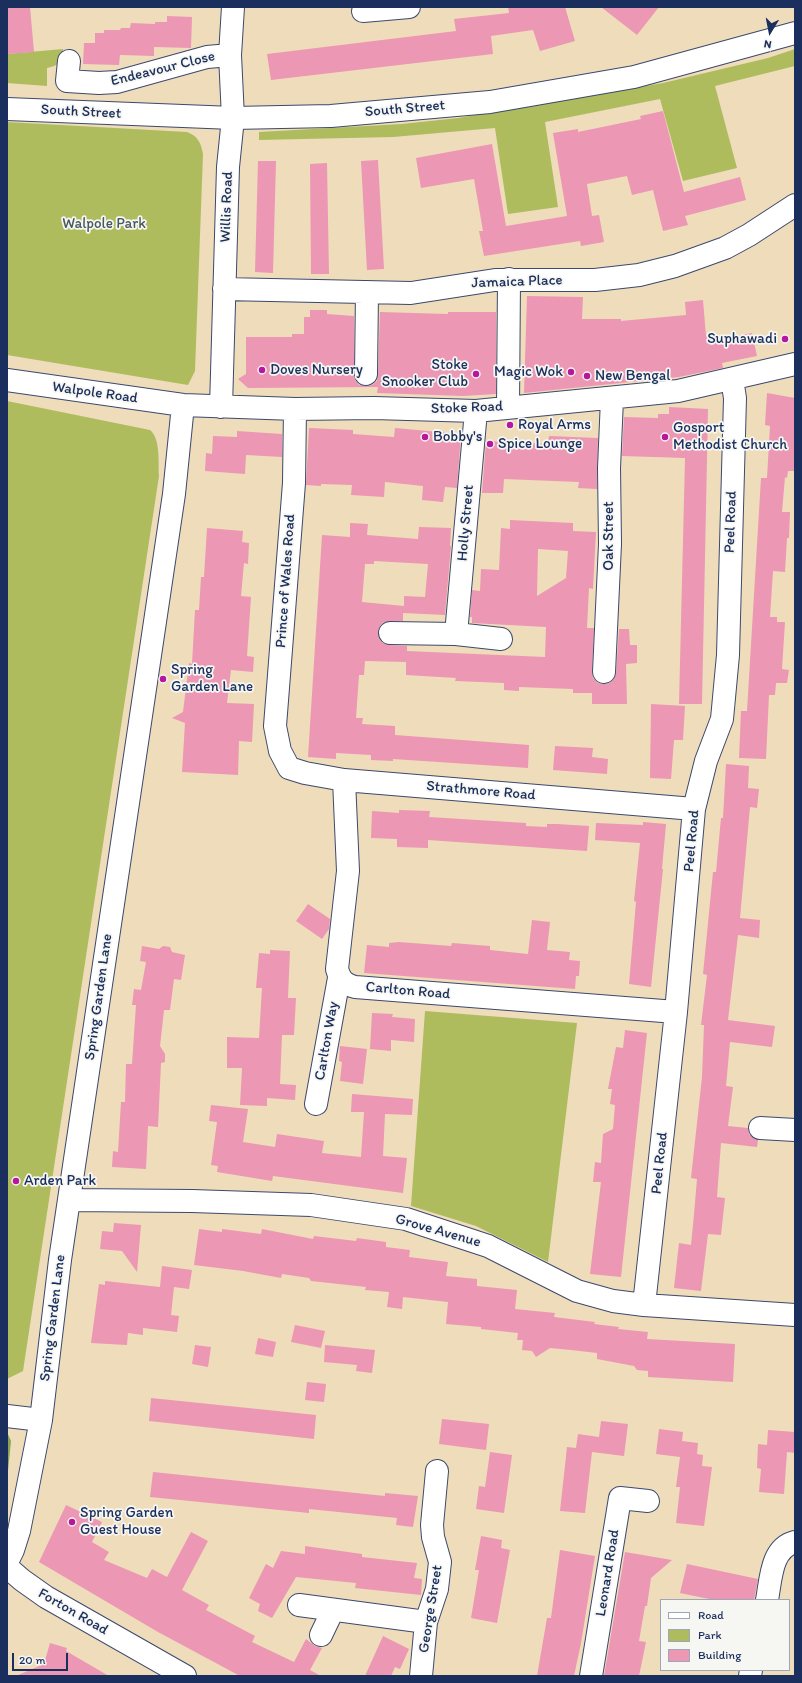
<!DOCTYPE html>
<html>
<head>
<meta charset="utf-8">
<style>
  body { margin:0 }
  #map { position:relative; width:802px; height:1683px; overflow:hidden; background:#efdcbb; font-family:Itim,sans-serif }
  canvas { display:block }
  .frame { position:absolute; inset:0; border:8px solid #1b2f5e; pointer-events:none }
  .legend { position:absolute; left:660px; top:1599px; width:130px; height:72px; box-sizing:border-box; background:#f6f6f2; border:1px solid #9ea6b7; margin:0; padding:5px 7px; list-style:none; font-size:12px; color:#1b2f5e }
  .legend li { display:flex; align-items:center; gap:8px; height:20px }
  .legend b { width:20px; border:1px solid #9ea6b7 }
  .north { position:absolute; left:750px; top:12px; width:40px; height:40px; -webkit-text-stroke:3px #f6f6f2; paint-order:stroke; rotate:190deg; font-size:11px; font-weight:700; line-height:16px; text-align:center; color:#1b2f5e }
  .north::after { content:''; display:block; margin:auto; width:14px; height:18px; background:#1b2f5e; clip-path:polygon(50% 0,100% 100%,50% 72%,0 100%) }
  .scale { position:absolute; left:12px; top:1653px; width:56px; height:18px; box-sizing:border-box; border:2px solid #1b2f5e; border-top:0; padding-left:5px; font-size:12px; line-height:14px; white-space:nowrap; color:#1b2f5e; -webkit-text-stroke:3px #f6f6f2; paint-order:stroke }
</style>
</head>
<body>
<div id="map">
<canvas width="802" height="1683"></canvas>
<div class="frame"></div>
<ul class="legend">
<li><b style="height:5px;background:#fff"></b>Road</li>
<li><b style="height:11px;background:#aebc5e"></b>Park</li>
<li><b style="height:11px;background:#ec97b4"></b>Building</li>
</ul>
<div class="north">N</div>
<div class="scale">20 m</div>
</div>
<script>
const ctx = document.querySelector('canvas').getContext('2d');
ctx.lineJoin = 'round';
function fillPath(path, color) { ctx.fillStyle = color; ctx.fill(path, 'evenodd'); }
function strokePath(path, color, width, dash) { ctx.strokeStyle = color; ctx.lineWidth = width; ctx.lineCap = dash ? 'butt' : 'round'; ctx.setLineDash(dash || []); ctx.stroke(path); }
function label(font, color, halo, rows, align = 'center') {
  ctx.font = font + ' Itim,sans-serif'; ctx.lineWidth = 3.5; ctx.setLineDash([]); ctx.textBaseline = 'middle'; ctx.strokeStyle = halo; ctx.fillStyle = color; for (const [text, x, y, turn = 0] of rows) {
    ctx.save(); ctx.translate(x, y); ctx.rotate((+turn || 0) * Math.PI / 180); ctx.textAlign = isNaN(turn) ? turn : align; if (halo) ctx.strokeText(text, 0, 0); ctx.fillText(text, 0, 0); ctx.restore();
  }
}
fillPath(new Path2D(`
  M63 49C64 61 58 66 47 68V86L7 83V54Z
  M795 49V66L715 86 737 168 683 181 660 99 545 122 558 207 508 214 495 128 393 137 259 140V132L402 124 458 118 663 83 768 58Z
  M7 122 187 132C198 136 201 143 203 154L195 371 188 385 7 355Z
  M7 401 150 430C161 439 158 463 159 476L23 1371 7 1379Z
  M425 1011 577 1023 548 1262 476 1226 411 1206Z`), '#aebc5e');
fillPath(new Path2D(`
  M7 1432 11 1441 7 1481Z`), '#8aa455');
fillPath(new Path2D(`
  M7 7H30L34 52 8 54Z
  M508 7H565L575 41 540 51 533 30 491 36 493 54 271 80 267 54 456 31 454 19 509 13Z
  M601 7H659L637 35Z
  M167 16 192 17 191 48 154 47V56L120 55 119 65 83 64 84 43H95V33H104V30H120L121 28H130L131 23 155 24V22H167Z
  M663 111 684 192 740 177 746 200 685 216 688 225 663 231 653 190 632 195 627 176 587 184 592 216 599 215 604 242 581 246 580 241 484 256 479 231H483L474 179 421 188 416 158 492 144 506 226 567 216 553 133 578 129V132L641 119 640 116Z
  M378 160 384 269 367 270 361 161Z
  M258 161H276L273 273 255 272Z
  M327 163 329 274H311L310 164Z
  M527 296 583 297 582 319H621V321L686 315 685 302 703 300 706 336 715 333 717 340 752 333 757 356 722 363 723 368 679 377 524 393Z
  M310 310H327V314L354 316V374L355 380 359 385 366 386 372 385 377 381 378 375 380 312 448 314V312H496V394L463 396 377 393 378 387 248 388 238 379 246 374V337H292V334H304V317H310Z
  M767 393 795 398V471H788L787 478 785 477 782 512H790L789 538H787L785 572 773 571 770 617H777V622H785L782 669 789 670 787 683H776L775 695H769L766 759 739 758 741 711H747L761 478H767L770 426 765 425Z
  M669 407 708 409 702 704H679L685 458 622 456 624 417 658 418V414H669Z
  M309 428 353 430V434L394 437 395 428 461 434 457 488 445 487 443 502 422 500 423 486 385 482 384 497 351 495 352 485 321 484V486L306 485Z
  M237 431 282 434V457L246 455 245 474 205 471 206 453 212 454 213 436 237 437Z
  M549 436 598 438 597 489 578 488 579 482 504 479 503 493H482L486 441 548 444Z
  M510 520 573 523V531L596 532 593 589 589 588 587 628H594L592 672 593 678 598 683 603 684 609 683 614 679 616 673 619 629H629L630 645H637V663L626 664 627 704H592V693H573V689L519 687V691L504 690V683L455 681 456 678 406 675V662L365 661 364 675H359L356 718H363L362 724 395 726V735L529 745 528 768 393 759V761L371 760V755L336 753V759L308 757 322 535 350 537V523L368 524 367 535 418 539 419 527 451 528 450 546H451L445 615 403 613V621H390L384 622 380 626 378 632 379 639 383 643 389 645 407 646V651L545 657 546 627 472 623V617H470L472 590 480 591 481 569 499 570 501 528 510 529ZM538 549 568 551 566 578 537 596ZM374 561 428 564 425 597 404 596V606L362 602 365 564H374Z
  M207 528 243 531 242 542 249 543 248 564 244 563 241 596 251 597 247 656 254 657 253 672 231 670 227 703 254 704 252 742 239 741 238 775 182 772 185 723 172 718 183 712 189 663 192 664 195 610H199L201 577H204Z
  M651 704 685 706 683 740H674L671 779 650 778Z
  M555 746 593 748 592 757 608 759 607 774 553 770Z
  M726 764 749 766 748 788 759 789 757 808 750 807 740 918 760 920 759 938 738 935 728 1020 775 1026 772 1047 730 1042 726 1086 733 1087 728 1126 748 1128 749 1134 758 1140 757 1147 721 1143 717 1197 725 1198 721 1235 708 1234 701 1291 674 1288 679 1243 691 1245 694 1214 697 1179 691 1178 702 1077 704 1025H701L707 975 703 974 713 872H716L721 818H723Z
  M399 810 430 811 429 817 526 823V826L547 827V824H557L589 826 587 851 428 840V848L397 847V839L371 838 372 811 399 813Z
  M643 822 666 824 662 869H663L651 987 629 984 636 902 634 901 640 843 595 840 596 823 643 825Z
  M308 904 330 919 329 929 322 939 296 921Z
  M532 920 550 922 547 950 570 952 569 960 580 961 579 976H576L575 989 364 973 367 945 389 947V943L399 942 451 946 452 943 490 946V950L528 954Z
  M142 946 159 949 163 946 170 947 172 952 185 955 181 980 174 979 170 1010H164L160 1046 165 1054V1062L161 1063 158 1127 148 1126 146 1169 112 1167 113 1151 118 1152 121 1102H125L126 1064H132L136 1005H132L134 989 141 990 146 962 140 961Z
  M270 950 290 951 288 998H296L294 1035H282L280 1084 296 1085 295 1100 267 1098V1106L240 1105 242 1068H227V1037L259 1038 262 988H256L259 953 270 954Z
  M372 1013 393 1014 392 1017 415 1019 414 1042 391 1040V1051L370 1049Z
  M625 1030 647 1033 621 1277 590 1274 601 1182H593L595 1162 601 1163 603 1134 613 1129 615 1105 610 1104 612 1089H608L616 1047 623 1048Z
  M340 1046 367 1049 363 1084 340 1081 342 1062 339 1061Z
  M352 1094 413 1099 412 1115 385 1114 383 1156 407 1158 403 1193 273 1176 272 1181 217 1172 218 1166 211 1165 217 1122 209 1121 211 1105 248 1109 243 1142 275 1147 277 1134 324 1141 322 1153 361 1157 364 1112H351Z
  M114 1223 141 1225 137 1272 122 1251 100 1249 102 1231 113 1232Z
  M199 1229 222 1232V1229L261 1234 262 1229 313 1239 314 1236 356 1241 357 1238 386 1242V1247L410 1250 409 1257 448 1262 446 1276 477 1279V1286L517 1290 515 1309 555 1313 554 1317 595 1322 594 1324 619 1327 618 1329 648 1332 647 1339 735 1344 733 1382 648 1377V1371L637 1370 634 1366 597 1359V1353L571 1350 550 1348 536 1357 532 1351 522 1350 523 1340H517L518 1333 481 1329V1327L446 1324 448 1302 403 1297 402 1309 387 1307 389 1292 365 1290 366 1287 311 1281 309 1278 282 1274 281 1278 243 1271 194 1265Z
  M162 1266 192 1270 189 1289 174 1287 171 1315 179 1316 177 1332 143 1328V1335L128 1333 127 1345 91 1343 99 1284 105 1285V1281L160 1287Z
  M295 1325 325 1331 321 1348 291 1342Z
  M258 1338 276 1342 273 1357 255 1354Z
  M195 1345 211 1347 208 1367 192 1364Z
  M325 1345 375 1350 372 1373 356 1371 357 1365 324 1362Z
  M307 1382 326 1384 324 1402 305 1400Z
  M151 1398 316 1415 314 1439 149 1421Z
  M442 1419 489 1424 486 1450 439 1444Z
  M601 1421 628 1424 624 1456 592 1452 585 1513 560 1511 567 1447 576 1448 578 1434 599 1437Z
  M659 1429 683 1432 682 1441 698 1443 697 1454 703 1455 702 1466 712 1467 704 1526 676 1523 680 1487H676L680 1457 656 1454Z
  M768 1430 795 1432V1453L787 1452 784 1494 759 1492 761 1469 757 1468 758 1444 767 1445Z
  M490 1452 512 1455 504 1513 476 1509 479 1486 485 1487Z
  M153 1472 385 1496V1493L418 1496 413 1527 396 1525 397 1518 309 1509V1513L150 1497Z
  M66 1505 102 1522 92 1542 109 1552 104 1560 147 1578 152 1569 167 1577 191 1532 208 1541 182 1590 209 1605 206 1610 255 1636 252 1642 294 1662 306 1639 315 1646 322 1648 310 1670 321 1676H240L158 1632 39 1562Z
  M481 1536 502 1540 501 1548 510 1550 497 1623 471 1618 479 1570H475Z
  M305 1546 362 1554V1557L417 1563 414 1578 422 1579 421 1595 355 1588 356 1583 296 1577 272 1618 258 1611 260 1604 249 1598 266 1564 273 1568 281 1551 305 1554Z
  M560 1550 595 1556 581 1643 574 1676H537L547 1618H551Z
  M625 1552 672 1560 651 1578 647 1606H645L639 1641 646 1642 639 1676H604Z
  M687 1564 758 1579 754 1600H714L680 1593Z
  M383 1636 409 1649 400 1669 395 1667 391 1676H365Z
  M50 1643 67 1648 66 1651 109 1676H16L44 1664Z`), '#ec97b4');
const minor = new Path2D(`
  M363 11 409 7
  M69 61 67 81 99 83 117 82 207 57 230 55
  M224 289 411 293 495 280H595L639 275 675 266 725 248 749 235 795 205
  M366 374 367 292
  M7 380 183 405 295 409 374 408 476 411 678 391 795 364
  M221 407 228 167 233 118 230 55 233 7
  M508 407 509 279
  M295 409 294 483 275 726 280 751 289 768 305 773 344 780 694 809
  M390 633 456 634 501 639
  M456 634 476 411
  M604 672 610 544 609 468 612 399
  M344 780 348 871 337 969C340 980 344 984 355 987L676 1012
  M316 1104 339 978
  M760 1128 795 1130
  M69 1200 192 1201 311 1205 406 1219 488 1246 577 1291 613 1301 644 1305 795 1315
  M644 1305 676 1012 694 809 706 761 722 719 728 655 735 398 732 379
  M7 1416 41 1420
  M7 1562 13 1550 19 1531 41 1420 60 1260 174 494 183 405
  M767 1600C771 1579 771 1548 795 1542
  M299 1605 426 1622
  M321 1635 333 1610
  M421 1676 426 1622 437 1589 440 1562 433 1537 432 1525 437 1471
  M591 1676 620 1498 648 1501
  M750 1676 751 1670`);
const major = new Path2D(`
  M7 109 233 118 331 116 490 102 634 77 795 33
  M7 1567 22 1580 46 1597 185 1676`);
strokePath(minor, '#3b496c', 24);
strokePath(major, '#3b496c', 24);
strokePath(minor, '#fff', 22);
strokePath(major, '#fff', 22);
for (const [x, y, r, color] of [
  [785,339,4,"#b5179e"],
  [262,370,4,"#b5179e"],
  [571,372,4,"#b5179e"],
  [476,374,4,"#b5179e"],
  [587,376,4,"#b5179e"],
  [510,425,4,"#b5179e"],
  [425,437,4,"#b5179e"],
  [665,437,4,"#b5179e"],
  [490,444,4,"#b5179e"],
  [163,679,4,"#b5179e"],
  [16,1181,4,"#b5179e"],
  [72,1522,4,"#b5179e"]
]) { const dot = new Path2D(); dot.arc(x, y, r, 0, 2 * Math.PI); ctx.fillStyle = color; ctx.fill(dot); strokePath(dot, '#f6f6f2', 1.5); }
label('15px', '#1b2f5e', '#f6f6f2', [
  ["Endeavour Close",163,69,-14],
  ["South Street",405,109,-5],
  ["South Street",81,112,3],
  ["Willis Road",227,207,-88],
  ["Jamaica Place",517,282,-2],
  ["Walpole Road",95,393,8],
  ["Stoke Road",467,408,-2],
  ["Peel Road",731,522,-88],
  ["Holly Street",466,523,-85],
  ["Oak Street",609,536,-90],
  ["Prince of Wales Road",286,581,-86],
  ["Strathmore Road",481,791,5],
  ["Peel Road",692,841,-85],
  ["Carlton Road",408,991,5],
  ["Spring Garden Lane",99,997,-82],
  ["Carlton Way",327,1041,-80],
  ["Peel Road",660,1163,-84],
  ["Grove Avenue",438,1231,16],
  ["Spring Garden Lane",53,1318,-83],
  ["Leonard Road",608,1573,-81],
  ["George Street",431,1609,-81],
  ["Forton Road",73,1612,30]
]);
label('15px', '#47595e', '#f6f6f2', [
  ["Walpole Park",104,224]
]);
label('15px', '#1b2f5e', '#f6f6f2', [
  ["Suphawadi",777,339,"right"],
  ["Stoke",468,365,"right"],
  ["Snooker Club",468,382,"right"],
  ["Doves Nursery",270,370],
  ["Magic Wok",563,372,"right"],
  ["New Bengal",595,376],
  ["Royal Arms",518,425],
  ["Gosport",673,428],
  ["Methodist Church",673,445],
  ["Bobby's",433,437],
  ["Spice Lounge",498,444],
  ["Spring",171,670],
  ["Garden Lane",171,687],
  ["Arden Park",24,1181],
  ["Spring Garden",80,1513],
  ["Guest House",80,1530]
], 'left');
</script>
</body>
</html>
